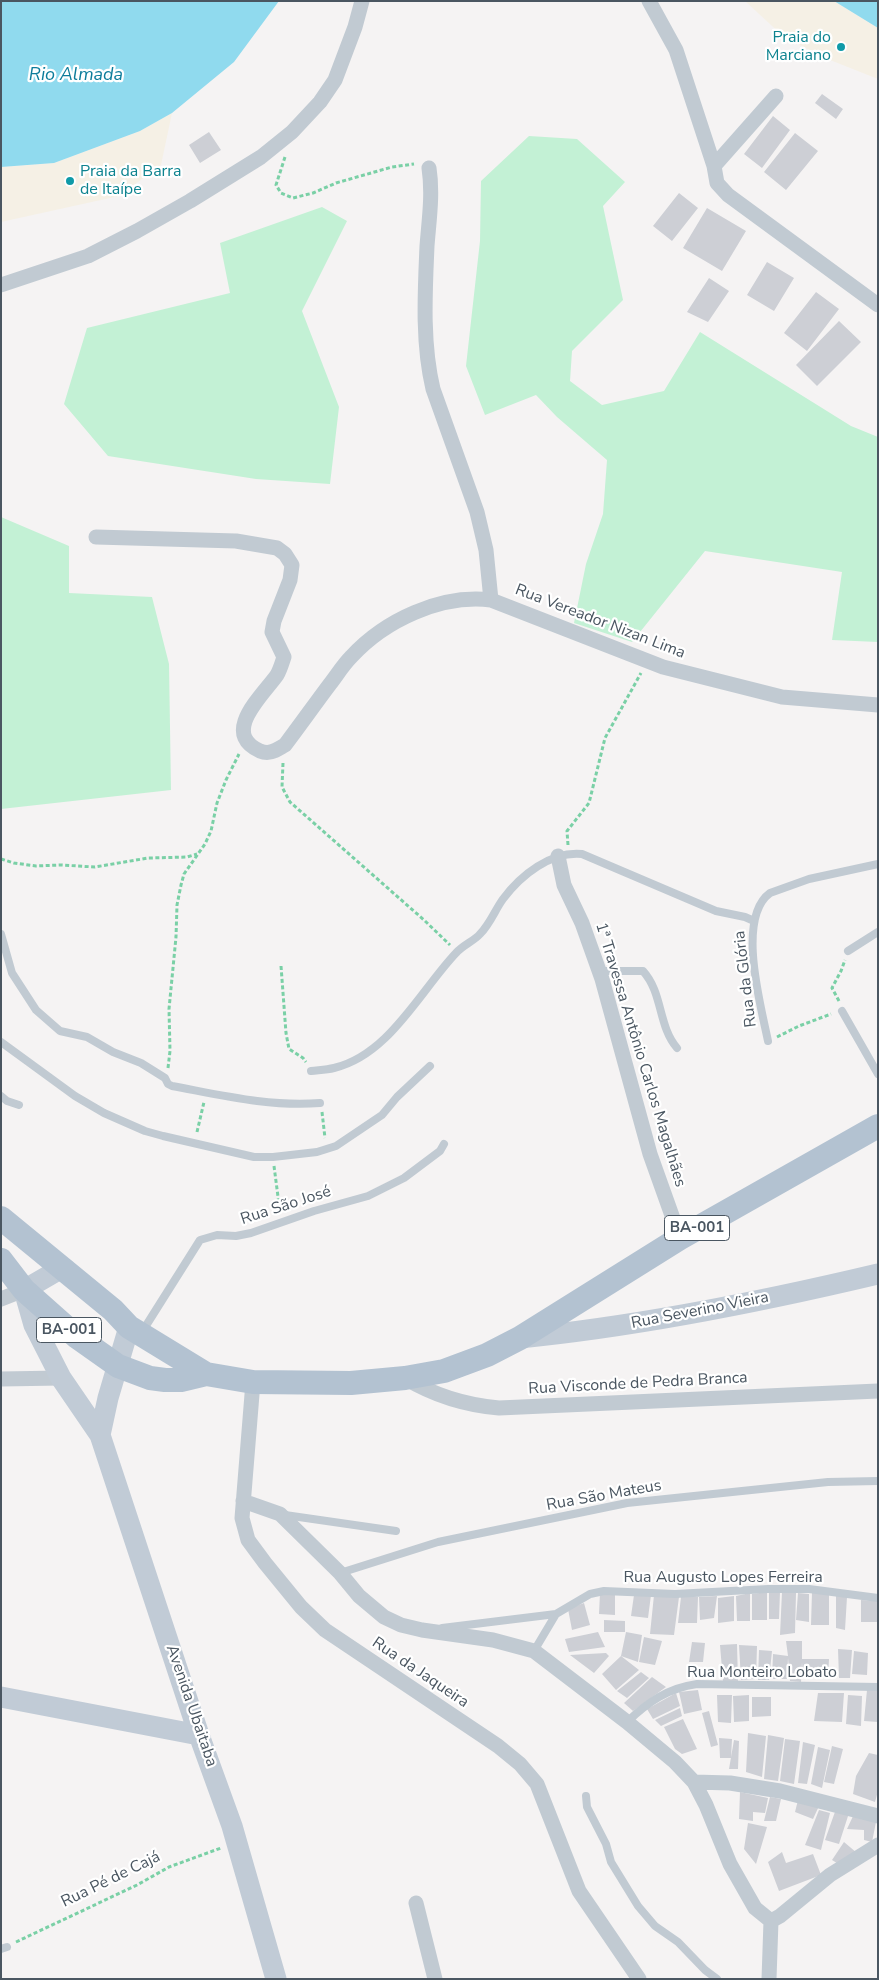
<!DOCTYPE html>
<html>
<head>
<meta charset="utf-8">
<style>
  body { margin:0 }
  #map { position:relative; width:879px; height:1980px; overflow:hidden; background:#f5f3f3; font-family:"Nunito Sans",sans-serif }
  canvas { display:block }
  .frame { position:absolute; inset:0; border:2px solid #4a5661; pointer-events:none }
</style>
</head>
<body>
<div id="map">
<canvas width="879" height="1980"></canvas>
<div class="frame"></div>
</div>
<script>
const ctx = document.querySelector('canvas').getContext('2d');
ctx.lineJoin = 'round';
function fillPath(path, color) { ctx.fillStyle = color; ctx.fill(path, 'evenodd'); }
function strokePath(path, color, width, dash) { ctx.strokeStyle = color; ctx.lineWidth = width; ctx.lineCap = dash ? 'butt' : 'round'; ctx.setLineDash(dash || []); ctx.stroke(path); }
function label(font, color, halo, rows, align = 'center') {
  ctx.font = font + ' "Nunito Sans",sans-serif'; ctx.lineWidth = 4.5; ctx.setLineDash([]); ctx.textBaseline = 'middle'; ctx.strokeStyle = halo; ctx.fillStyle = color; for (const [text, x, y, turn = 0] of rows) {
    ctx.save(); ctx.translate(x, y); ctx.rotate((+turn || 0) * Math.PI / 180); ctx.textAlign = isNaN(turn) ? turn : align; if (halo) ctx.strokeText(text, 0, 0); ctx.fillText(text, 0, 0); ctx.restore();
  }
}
fillPath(new Path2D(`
  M529 136 577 139 625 182 603 206 623 300 572 351 570 381 602 405 664 391 700 332 851 426 878 437V642L832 640 842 572 705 551 632 642 574 623 586 564 603 514 607 460 557 417 536 395 485 415 466 366 480 241 481 181Z
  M322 207 347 221 302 311 339 407 330 484 256 479 108 456 64 404 87 328 230 293 220 243Z
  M1 517 69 546V593L152 597 169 664 171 790 1 809Z`), '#c3f1d5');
fillPath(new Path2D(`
  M745 1H834L878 28V79L825 58 784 37Z
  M172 113 161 165 119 196 1 222V167L54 163 140 131Z`), '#f5f0e5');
fillPath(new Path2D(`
  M1 1H279L234 62 172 113 140 131 54 163 1 167Z
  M834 1H878V28Z`), '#90daee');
fillPath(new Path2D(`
  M822 94 843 109 836 119 815 103Z
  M773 116 790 130 762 168 744 154Z
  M209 132 221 150 200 163 189 145Z
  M795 133 818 151 786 190 764 172Z
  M679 193 698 208 672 241 653 226Z
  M707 208 746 231 722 271 683 248Z
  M767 262 794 278 774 311 747 295Z
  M709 278 729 291 708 322 687 312Z
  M816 292 839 309 807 351 784 333Z
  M839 321 861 342 817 386 796 365Z
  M767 1592V1620H752V1594Z
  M769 1592H780L779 1619H769Z
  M782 1592 796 1593 795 1633 780 1635Z
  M812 1592 829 1594V1625H811Z
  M600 1593 615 1594V1615L599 1614Z
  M750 1593V1621H737L736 1596Z
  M798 1593 809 1594V1622L796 1620Z
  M836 1594 847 1597 845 1630 836 1628Z
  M634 1595H651L648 1618 631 1616Z
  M654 1595 679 1597 674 1635 650 1634Z
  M717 1596 714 1618 700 1620 699 1597Z
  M734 1596V1621L718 1623V1598Z
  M681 1597H698L697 1623H678Z
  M861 1600 877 1601V1622H861Z
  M584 1603 590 1625 572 1630 568 1609Z
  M604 1620 625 1621V1632H604Z
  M598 1632 605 1647 569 1652 565 1639Z
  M626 1632 642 1635 638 1662 621 1656 639 1670 616 1690 602 1674 621 1656Z
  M644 1637 662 1641 655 1665 639 1662Z
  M786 1641H802V1659H829L828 1678H803L802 1662 801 1682 790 1681 788 1658 787 1679H772L773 1654 788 1656Z
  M692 1642 705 1643 703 1662H689Z
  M737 1644 738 1681H723L720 1645Z
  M739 1645 757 1646 756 1679 741 1680Z
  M838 1649 852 1650 850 1678H839Z
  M759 1650 772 1651 769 1680H758Z
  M854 1651 868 1653 867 1675 852 1674Z
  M606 1653 609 1656 594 1673 570 1655Z
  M641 1672 649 1678 627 1698 617 1691Z
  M652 1677 666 1687 633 1711 624 1703Z
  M698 1690 702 1710 684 1714 679 1692Z
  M867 1690 878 1691V1722L864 1721Z
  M676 1693 680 1706 653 1719 647 1709Z
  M818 1693H844L842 1722 814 1721Z
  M717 1695H732L731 1723 718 1722Z
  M749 1695V1721L734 1722 733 1696Z
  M848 1695 862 1696 861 1726 846 1724Z
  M752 1697H771V1716L752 1717Z
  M680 1708 682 1716 661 1726 655 1720Z
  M709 1711 718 1745 711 1747 702 1713Z
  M683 1719 697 1749 682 1754 675 1749 664 1727Z
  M748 1733 766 1736 762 1777 746 1772Z
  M768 1735 784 1738 778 1781 764 1779Z
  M719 1738 732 1739 731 1758H720Z
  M785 1739 800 1741 794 1784 780 1781Z
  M734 1740 739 1741 738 1769H729Z
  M803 1742 815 1745 807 1784 798 1783Z
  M832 1746 843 1749 834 1784 824 1782Z
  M818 1747 830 1750 822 1788 811 1784Z
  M869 1753 878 1755V1791L875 1802 853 1794 856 1776Z
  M740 1792 768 1798 765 1813 753 1812V1821L739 1819Z
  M770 1797 781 1799 776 1821H764Z
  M798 1800 819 1806 813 1819 795 1812Z
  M836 1809 849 1813 839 1844 825 1840Z
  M819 1810 830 1813 821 1850 805 1845Z
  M854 1814 876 1822 872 1842 864 1840V1830L847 1829Z
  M748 1823 767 1827 756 1864 744 1849Z
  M844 1842 857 1853 840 1865 832 1860Z
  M782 1852 786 1863 813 1854 821 1875 779 1891 768 1862Z`), '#cdcfd5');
strokePath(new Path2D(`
  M285 157 276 185 281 193 293 198 313 193 336 183 392 167 414 164
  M283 763 282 787 290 802 424 920 450 945
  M568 845 567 831 589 803 605 738 641 673
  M1 859 14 863 36 866 61 865 95 867 148 858 187 857 197 854
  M281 966 286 1033 289 1049 303 1058 306 1062
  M839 1001 832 988 841 971 845 960
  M777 1037 799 1026 831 1014
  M168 1068 170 1051 169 1009 176 937 177 905 181 885 184 874 205 844 211 831 217 803 226 780 239 754
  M322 1112 325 1138
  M197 1132 204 1102
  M274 1166 280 1212
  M16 1942 137 1885 169 1867 221 1848`), '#7ad0a6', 3, [4, 2.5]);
strokePath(new Path2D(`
  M1 934 12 973 36 1010 60 1031 87 1037 113 1052 141 1063 165 1078 168 1084 172 1086C221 1095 270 1107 320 1103
  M848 951 878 932
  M600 971H643C663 993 658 1026 677 1048
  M842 1011 878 1074
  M768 1041C761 1006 736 918 770 893L809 879 878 864
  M1 1042 75 1096 104 1113 145 1131 163 1136 254 1157H273L317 1152 336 1146 382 1115 397 1097 430 1066
  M311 1071C319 1070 326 1070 334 1068 389 1055 420 991 456 953 463 945 474 941 480 934 490 924 495 910 503 899 521 875 551 851 582 854L716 911 745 917 754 921
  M1 1096 7 1101 19 1105
  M142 1332 200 1240 217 1235 236 1236 251 1233 314 1211 368 1196 404 1178 440 1151 444 1144
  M285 1515 396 1531
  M340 1573 438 1542 627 1503 828 1482 878 1481
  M442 1628 556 1614
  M534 1651 556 1614 590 1594 604 1591 675 1594 768 1589H809L878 1598
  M627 1722C648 1702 668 1688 697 1684L878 1687
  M586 1796 587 1807 606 1844 611 1862 638 1906 655 1926 678 1942 705 1970 717 1979
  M1 1949 7 1947`), '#c1cad2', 8);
strokePath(new Path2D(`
  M649 1 676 50 714 166 717 183 728 195 878 305
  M714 166 776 96
  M429 168C433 194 429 220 427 246 425 292 422 343 433 389L477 512 486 550 491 600
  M1 285 88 256 137 231 190 201 261 157 292 132 320 102 335 80 355 27 362 1
  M96 537 236 541 277 548 285 554 292 565 290 580 274 621 272 632 284 657C282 663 280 670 277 675 263 695 220 733 260 751 270 755 276 750 285 745 300 725 315 704 330 684 337 675 343 665 351 657 385 620 441 594 491 600L663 667 782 697 878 705
  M558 856 564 885 582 923 602 979 650 1154 680 1238
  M1 1299 24 1290
  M405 1378C435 1396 464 1405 499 1408L878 1391
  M1 1379 61 1378
  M253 1382 242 1518 248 1540 265 1563 301 1607 325 1630 498 1746 520 1764 537 1784 579 1891 639 1979
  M243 1501 280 1514 340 1573 359 1596 384 1617 401 1625 422 1630 493 1640 534 1651 627 1722 675 1762 694 1782 706 1805 730 1864 755 1908 771 1921
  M694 1782 730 1783 780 1791 878 1816
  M416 1903 435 1979
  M771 1921 780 1916 830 1875 878 1845
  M769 1979 771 1921`), '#c1cad2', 15);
strokePath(new Path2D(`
  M65 1269 55 1272 24 1290 34 1325 61 1378 100 1435 199 1735 232 1826 276 1979
  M520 1338C641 1326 760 1302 878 1274
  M100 1435 108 1398 129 1327
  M1 1697 199 1735`), '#c1cbd6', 21);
strokePath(new Path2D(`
  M1 1218 113 1310 129 1327 206 1374 253 1382 351 1383 405 1378 444 1371 487 1355 520 1338 680 1238 878 1126
  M1 1260 24 1290 77 1337 118 1366 150 1378 165 1380H181L206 1374`), '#b3c2d1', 24);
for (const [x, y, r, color] of [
  [841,47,5,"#0f9aa8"],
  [70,181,5,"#0f9aa8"]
]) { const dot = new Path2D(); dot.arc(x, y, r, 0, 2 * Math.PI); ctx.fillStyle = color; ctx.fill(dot); strokePath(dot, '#fff', 2); }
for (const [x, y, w] of [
  [697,1228,65],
  [69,1330,65]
]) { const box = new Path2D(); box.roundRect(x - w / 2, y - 12.5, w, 25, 4); ctx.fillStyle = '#fff'; ctx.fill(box); strokePath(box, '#4a5661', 1); }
label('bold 15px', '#4a5661', null, [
  ["BA-001",697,1228],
  ["BA-001",69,1330]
]);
label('16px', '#0d838f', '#fff', [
  ["Praia do",831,38],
  ["Marciano",831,56],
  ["Praia da Barra",80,172,"left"],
  ["de Itaípe",80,190,"left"]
], 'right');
label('16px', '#4a5661', '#fff', [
  ["Rua Vereador Nizan Lima",600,622,21],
  ["Rua da Glória",746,979,-97],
  ["1ª Travessa Antônio Carlos Magalhães",640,1055,73],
  ["Rua São José",286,1206,-18],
  ["Rua Severino Vieira",700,1311,-11],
  ["Rua Visconde de Pedra Branca",638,1384,-3],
  ["Rua São Mateus",604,1496,-10],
  ["Rua Augusto Lopes Ferreira",723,1578],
  ["Rua da Jaqueira",420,1673,34],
  ["Rua Monteiro Lobato",762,1673],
  ["Avenida Ubaitaba",191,1706,71],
  ["Rua Pé de Cajá",111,1880,-26]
]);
label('italic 18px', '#0c7c9b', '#fff', [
  ["Rio Almada",76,76]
]);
</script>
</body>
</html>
